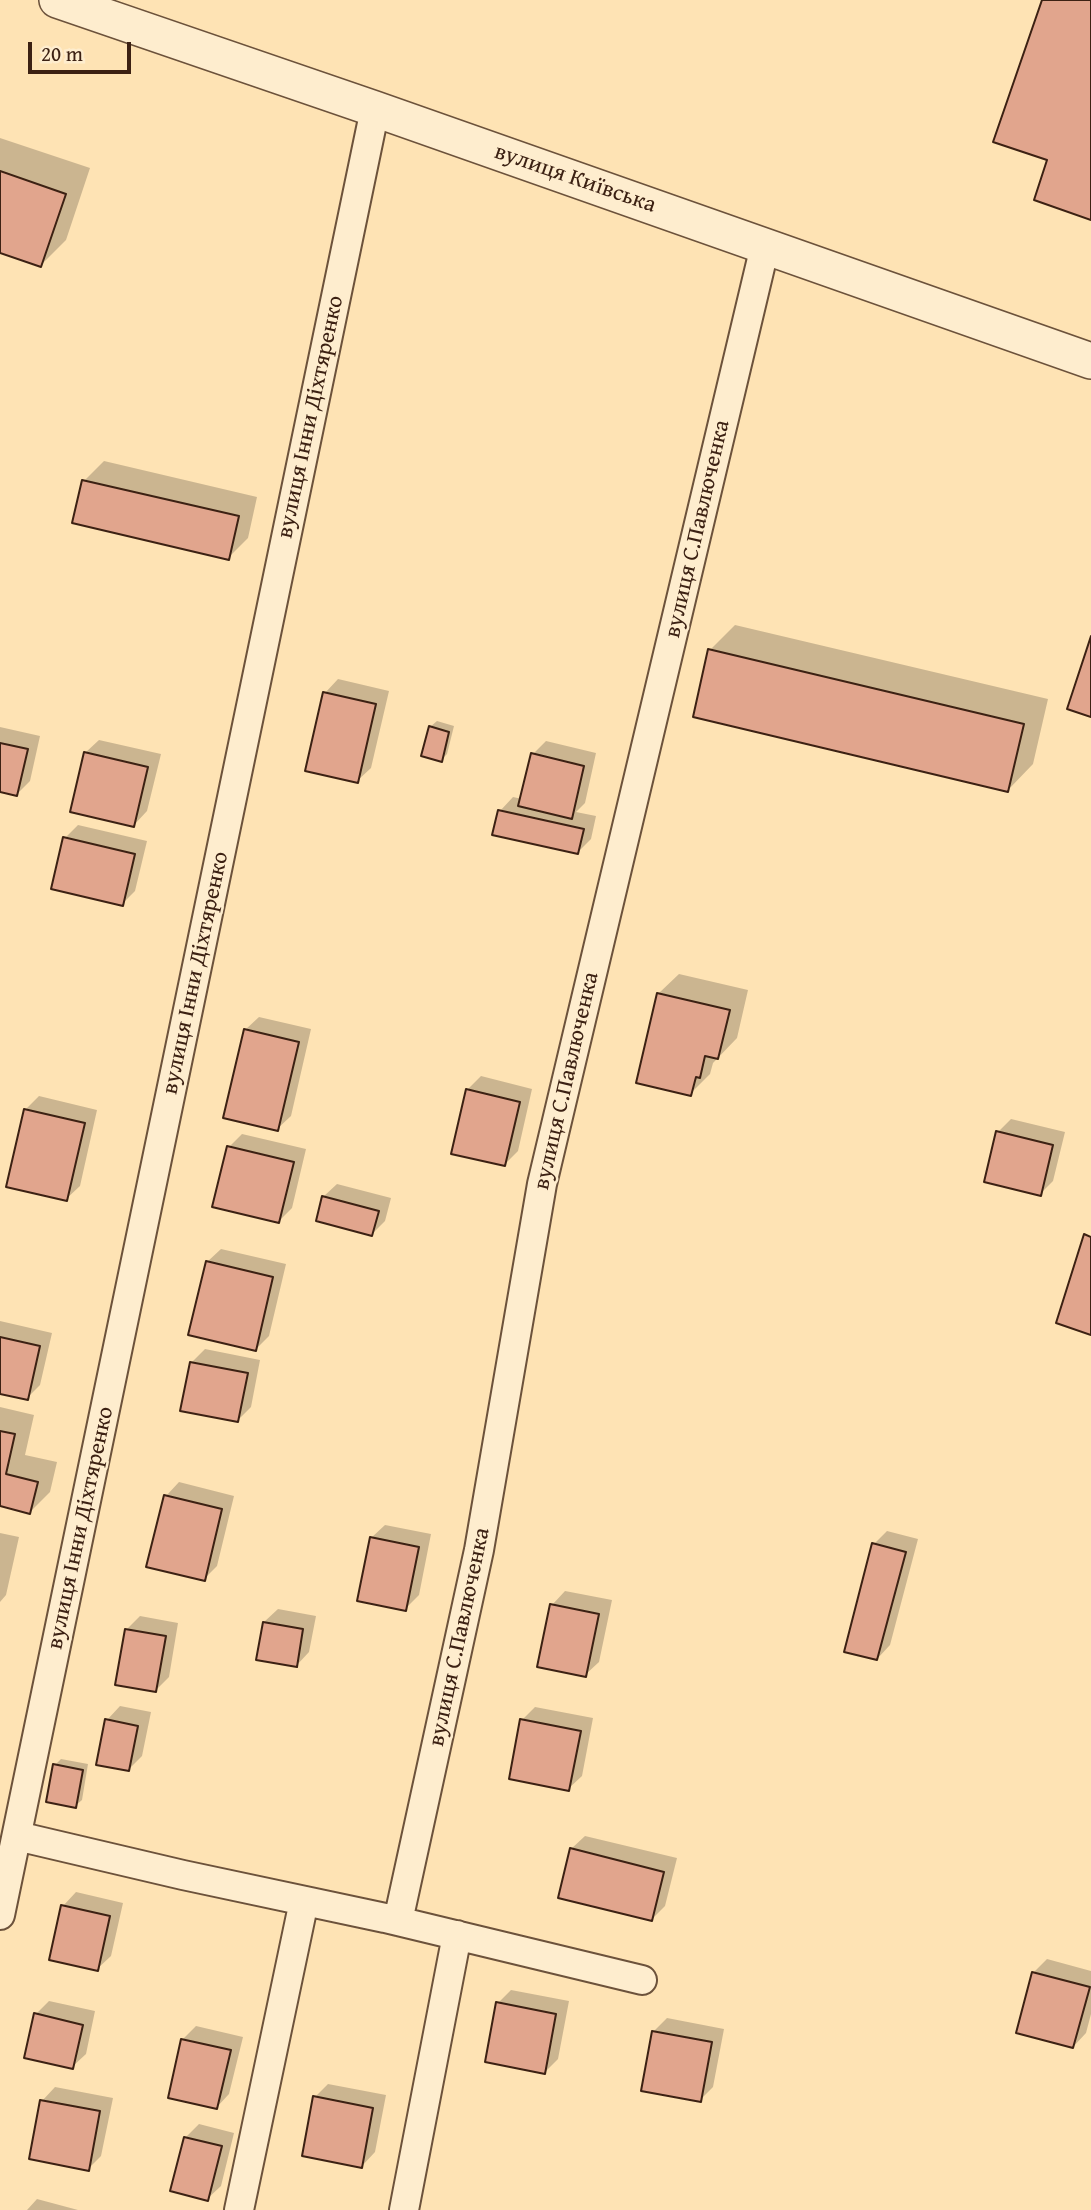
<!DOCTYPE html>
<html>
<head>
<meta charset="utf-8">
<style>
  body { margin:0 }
  #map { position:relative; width:1091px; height:2210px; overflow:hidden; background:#fee3b4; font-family:"Gentium Book Plus",serif }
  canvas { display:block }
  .scale { position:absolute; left:28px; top:42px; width:103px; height:32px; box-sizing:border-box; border:4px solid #3c2113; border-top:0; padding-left:9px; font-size:21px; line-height:24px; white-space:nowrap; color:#3c2113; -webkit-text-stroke:5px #feedce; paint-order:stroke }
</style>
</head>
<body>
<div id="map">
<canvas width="1091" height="2210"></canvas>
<div class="scale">20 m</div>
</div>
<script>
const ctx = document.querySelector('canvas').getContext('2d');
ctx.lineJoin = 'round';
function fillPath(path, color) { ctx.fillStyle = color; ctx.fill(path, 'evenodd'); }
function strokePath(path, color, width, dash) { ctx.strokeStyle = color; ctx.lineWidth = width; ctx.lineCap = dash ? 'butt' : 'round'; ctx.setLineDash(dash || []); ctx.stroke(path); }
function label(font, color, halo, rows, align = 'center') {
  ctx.font = font + ' "Gentium Book Plus",serif'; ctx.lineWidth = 5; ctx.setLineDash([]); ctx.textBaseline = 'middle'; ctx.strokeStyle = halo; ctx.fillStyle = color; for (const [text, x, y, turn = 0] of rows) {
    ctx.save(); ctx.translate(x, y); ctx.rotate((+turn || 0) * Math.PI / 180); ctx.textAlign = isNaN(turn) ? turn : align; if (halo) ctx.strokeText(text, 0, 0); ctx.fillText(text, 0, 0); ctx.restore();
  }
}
fillPath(new Path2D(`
  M0 138 90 168 66 240 41 265 0 251Z
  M104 461 257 497 248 538 228 558 84 481Z
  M735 625 1048 699 1033 764 1008 790 710 650Z
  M338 679 389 691 371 768 357 781 325 693Z
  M437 721 454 726 447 754 441 760 430 727Z
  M0 727 40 736 30 781 17 794 0 790Z
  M99 740 161 754 147 811 134 825 85 753Z
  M546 741 596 753 585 803 576 812 596 816 591 839 578 852 500 811 513 797 522 799 533 754Z
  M78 825 147 841 135 891 122 904 65 838Z
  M679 974 748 990 737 1038 713 1063 710 1074 690 1094 659 993Z
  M259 1017 311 1029 291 1116 277 1129 245 1030Z
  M481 1076 532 1089 518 1151 504 1165 467 1090Z
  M39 1096 97 1110 80 1186 66 1199 25 1110Z
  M1011 1119 1065 1132 1053 1181 1040 1194 998 1132Z
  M242 1134 306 1149 292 1208 279 1221 229 1147Z
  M337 1184 391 1198 385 1221 372 1234 323 1197Z
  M221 1249 286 1264 269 1336 256 1349 207 1262Z
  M0 1321 52 1333 40 1385 27 1398 0 1392Z
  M205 1349 260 1360 251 1407 237 1421 192 1362Z
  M0 1407 34 1415 25 1455 57 1462 50 1492 30 1512 0 1505Z
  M179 1482 234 1496 217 1566 204 1579 166 1496Z
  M385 1525 431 1534 419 1595 405 1609 371 1538Z
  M887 1531 918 1539 890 1645 877 1659 874 1544Z
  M0 1533 19 1537 6 1595 0 1602Z
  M565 1591 612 1600 599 1662 585 1675 552 1605Z
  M278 1609 316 1616 309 1652 296 1666 264 1622Z
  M140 1616 178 1623 169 1677 156 1690 127 1629Z
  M120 1706 151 1712 142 1756 128 1770 107 1720Z
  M535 1707 593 1718 582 1776 568 1789 522 1720Z
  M61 1759 88 1764 82 1800 75 1806 55 1765Z
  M585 1836 677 1858 665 1906 652 1919 571 1849Z
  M76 1892 123 1903 111 1956 97 1969 63 1906Z
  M1047 1959 1091 1971V2014L1086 2033 1073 2047 1033 1973Z
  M511 1990 569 2001 558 2059 545 2072 498 2003Z
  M49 2001 95 2011 86 2054 72 2067 36 2014Z
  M667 2018 724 2029 713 2087 700 2100 654 2031Z
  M196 2026 243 2037 229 2094 216 2108 170 2097 183 2039Z
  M328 2084 386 2095 375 2152 362 2166 315 2097Z
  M55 2087 113 2098 101 2156 88 2169 42 2101Z
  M199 2124 234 2133 221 2186 207 2199 186 2137Z
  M37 2199 78 2210H27Z`), '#0003');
const building = new Path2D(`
  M1042 0H1091V220L1034 200 1047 160 993 142Z
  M0 171 66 194 41 267 0 253Z
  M82 480 239 516 229 560 72 523Z
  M1091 636V717L1067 709Z
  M708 649 1024 724 1008 792 693 717Z
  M323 692 376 704 358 783 305 771Z
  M429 726 449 732 442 762 421 756Z
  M0 743 28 749 17 796 0 792Z
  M84 752 148 767 134 827 70 812Z
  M531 753 584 766 572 819 518 806Z
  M498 810 584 829 578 854 492 835Z
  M63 837 135 854 123 906 51 889Z
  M657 993 730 1010 718 1059 705 1056 700 1078 696 1077 691 1096 636 1083Z
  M244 1029 299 1042 278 1131 223 1118Z
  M466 1089 520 1102 505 1166 451 1154Z
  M24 1109 85 1123 67 1201 6 1187Z
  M996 1131 1053 1145 1041 1196 984 1182Z
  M227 1146 294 1162 279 1223 212 1207Z
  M322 1196 379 1211 372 1236 316 1221Z
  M1084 1234 1091 1237V1335L1056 1323Z
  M206 1261 273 1277 256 1351 188 1335Z
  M0 1337 40 1346 28 1400 0 1394Z
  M190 1362 248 1373 238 1422 180 1411Z
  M0 1431 15 1434 6 1474 38 1482 30 1514 0 1506Z
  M164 1495 222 1509 205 1581 146 1567Z
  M370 1537 419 1547 406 1611 357 1601Z
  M872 1543 906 1552 877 1660 844 1652Z
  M550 1604 599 1614 586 1677 537 1667Z
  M263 1622 303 1629 297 1667 256 1660Z
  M125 1629 166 1636 156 1692 115 1685Z
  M105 1719 138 1726 129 1771 96 1765Z
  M520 1719 581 1731 569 1791 509 1779Z
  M53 1764 83 1770 76 1808 46 1802Z
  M570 1848 664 1872 652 1921 558 1898Z
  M61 1905 110 1916 98 1971 49 1960Z
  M1032 1972 1090 1987 1073 2048 1016 2033Z
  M496 2002 556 2014 545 2074 485 2062Z
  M34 2013 83 2025 73 2069 24 2058Z
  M652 2031 712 2042 701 2102 641 2091Z
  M181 2039 231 2050 217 2109 168 2098Z
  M313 2096 373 2108 362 2168 302 2156Z
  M40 2100 100 2111 89 2171 29 2159Z
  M184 2137 222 2146 208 2201 170 2191Z`);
fillPath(building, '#e1a58d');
strokePath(building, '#3c2113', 2);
const minor = new Path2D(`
  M17 1836 183 1875 385 1918 642 1980
  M0 1915 375 109
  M398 1921 479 1550 542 1184 765 246
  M239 2210 304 1901
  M404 2210 457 1935`);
const tertiary = new Path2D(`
  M57 0 375 109 1091 361`);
strokePath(minor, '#6c523b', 32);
strokePath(tertiary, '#6c523b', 38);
strokePath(minor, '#feedce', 28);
strokePath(tertiary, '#feedce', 35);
label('23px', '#3c2113', '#feedce', [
  ["вулиця Київська",575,179,19],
  ["вулиця Інни Діхтяренко",311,417,-78],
  ["вулиця С.Павлюченка",698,529,-77],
  ["вулиця Інни Діхтяренко",196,973,-78],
  ["вулиця С.Павлюченка",567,1081,-77],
  ["вулиця Інни Діхтяренко",81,1528,-78],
  ["вулиця С.Павлюченка",460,1637,-78]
]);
</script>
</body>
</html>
